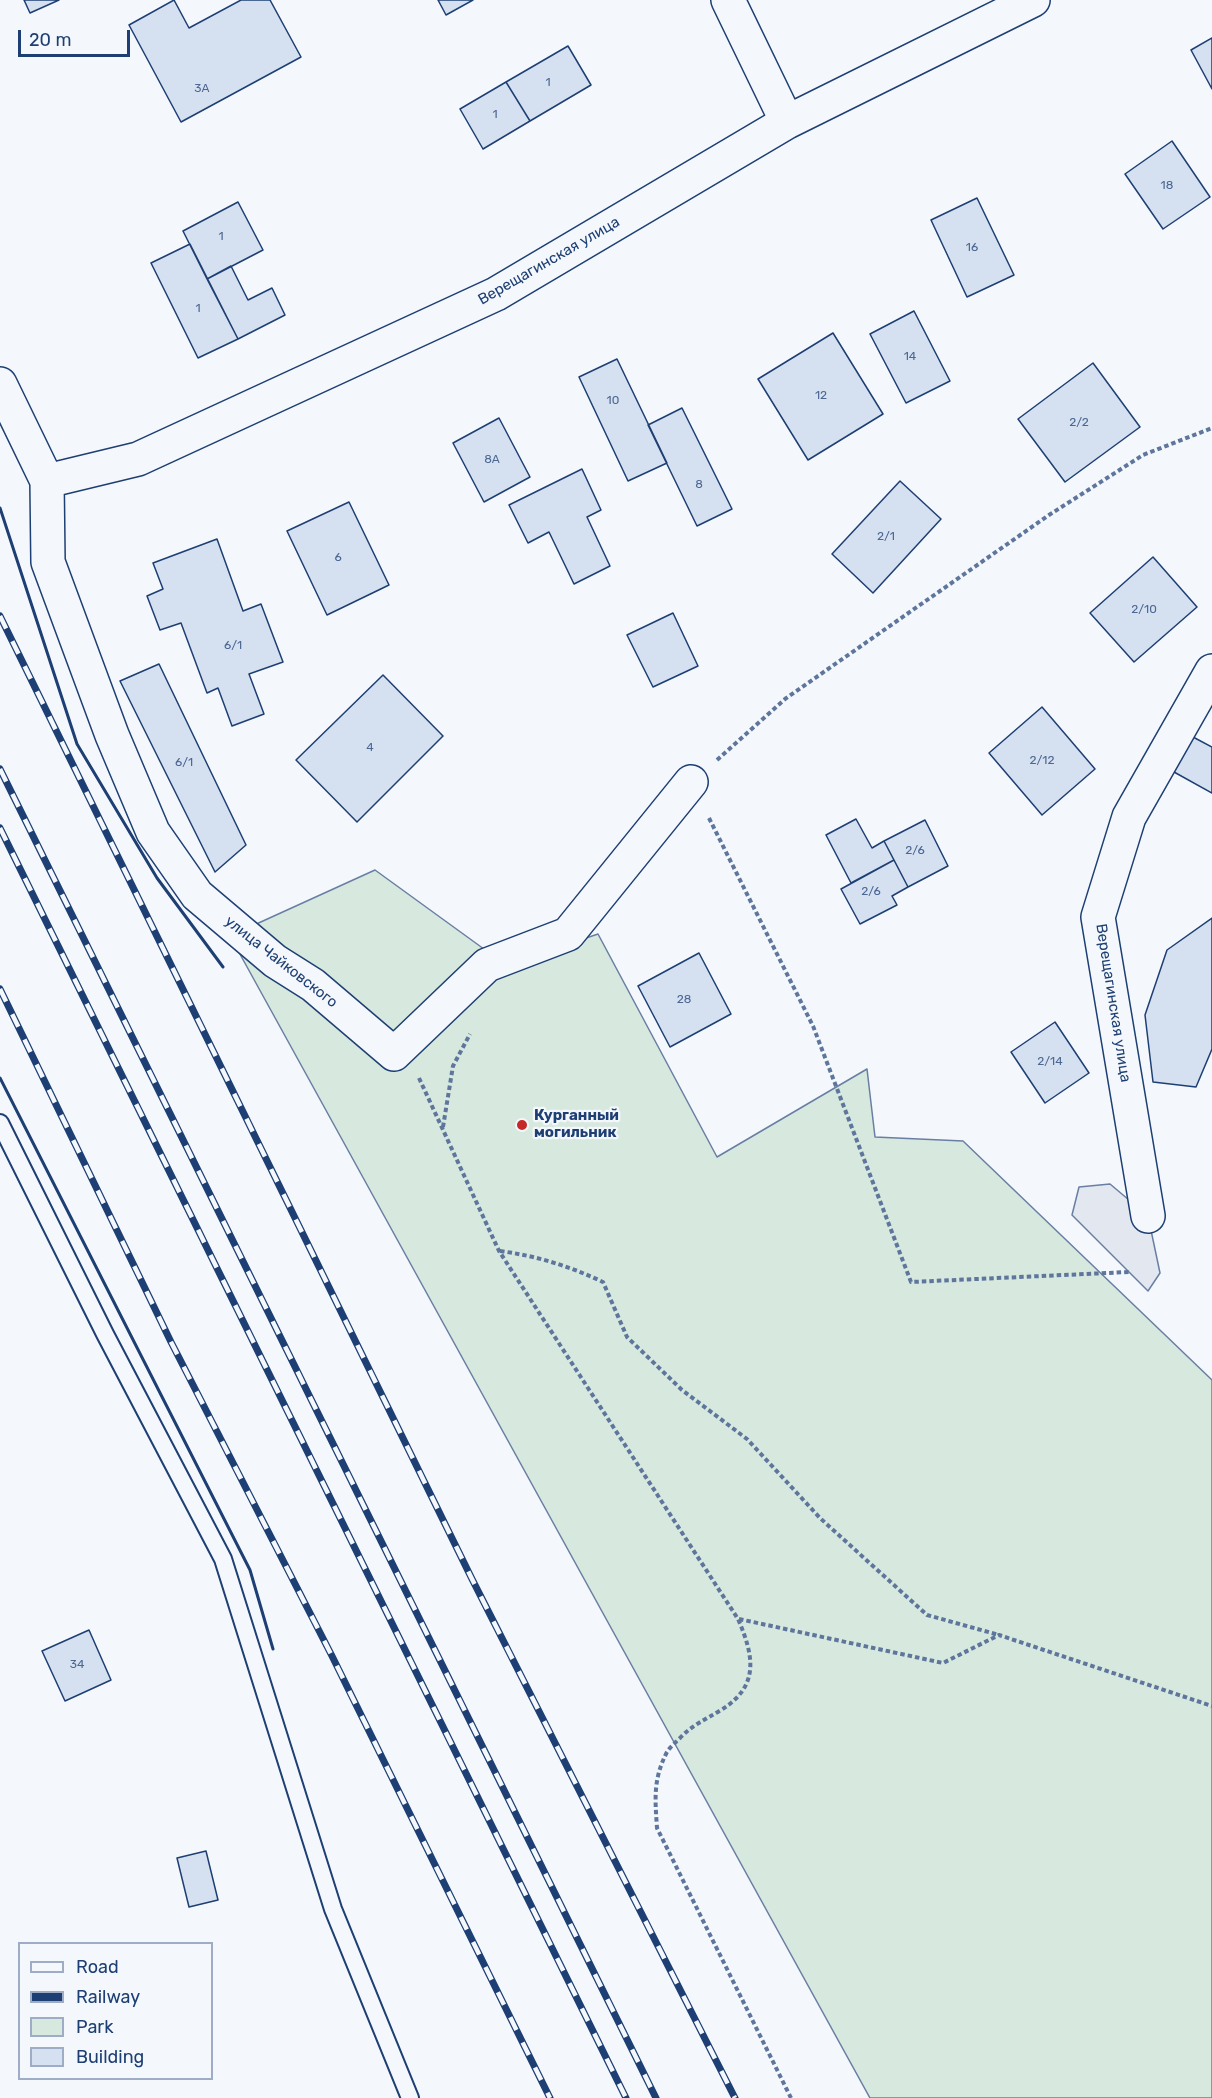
<!DOCTYPE html>
<html>
<head>
<meta charset="utf-8">
<style>
  body { margin:0 }
  #map { position:relative; width:1212px; height:2098px; overflow:hidden; background:#f4f7fb; font-family:Rubik,sans-serif }
  canvas { display:block }
  .legend { position:absolute; left:18px; top:1942px; width:195px; height:138px; box-sizing:border-box; background:#f4f7fb; border:2px solid #9eadc5; margin:0; padding:8px 10px; list-style:none; font-size:18px; color:#1d3f73 }
  .legend li { display:flex; align-items:center; gap:12px; height:30px }
  .legend b { width:30px; border:2px solid #9eadc5 }
  .scale { position:absolute; left:18px; top:30px; width:112px; height:27px; box-sizing:border-box; border:3px solid #1d3f73; border-top:0; padding-left:8px; font-size:18px; line-height:21px; white-space:nowrap; color:#1d3f73; -webkit-text-stroke:4px #f4f7fb; paint-order:stroke }
</style>
</head>
<body>
<div id="map">
<canvas width="1212" height="2098"></canvas>
<ul class="legend">
<li><b style="height:8px;background:#f4f7fb"></b>Road</li>
<li><b style="height:8px;background:#1d3f73"></b>Railway</li>
<li><b style="height:16px;background:#d7e8df"></b>Park</li>
<li><b style="height:16px;background:#d5e0f0"></b>Building</li>
</ul>
<div class="scale">20 m</div>
</div>
<script>
const ctx = document.querySelector('canvas').getContext('2d');
ctx.lineJoin = 'round';
function fillPath(path, color) { ctx.fillStyle = color; ctx.fill(path, 'evenodd'); }
function strokePath(path, color, width, dash) { ctx.strokeStyle = color; ctx.lineWidth = width; ctx.lineCap = dash ? 'butt' : 'round'; ctx.setLineDash(dash || []); ctx.stroke(path); }
function label(font, color, halo, rows, align = 'center') {
  ctx.font = font + ' Rubik,sans-serif'; ctx.lineWidth = 4.5; ctx.setLineDash([]); ctx.textBaseline = 'middle'; ctx.strokeStyle = halo; ctx.fillStyle = color; for (const [text, x, y, turn = 0] of rows) {
    ctx.save(); ctx.translate(x, y); ctx.rotate((+turn || 0) * Math.PI / 180); ctx.textAlign = isNaN(turn) ? turn : align; if (halo) ctx.strokeText(text, 0, 0); ctx.fillText(text, 0, 0); ctx.restore();
  }
}
const green = new Path2D(`
  M375 870 506 965 598 934 717 1157 867 1069 875 1137 963 1141 1212 1380V2098H870L230 936Z`);
fillPath(green, '#d7e8df');
strokePath(green, '#687fa3', 1.5);
const parking = new Path2D(`
  M1110 1184 1148 1216 1160 1273 1148 1291 1072 1215 1079 1187Z`);
fillPath(parking, '#e3e8f0');
strokePath(parking, '#687fa3', 1.5);
const building = new Path2D(`
  M24 0H59L30 13Z
  M174 0 189 28 241 0H270L301 57 181 122 129 25Z
  M438 0H473L446 15Z
  M1212 38V89L1191 50Z
  M568 46 591 85 530 121 506 82Z
  M506 82 530 121 483 149 460 109Z
  M1172 141 1210 197 1163 229 1125 174Z
  M977 198 1014 275 967 297 931 220Z
  M238 202 263 250 207 279 183 231Z
  M190 244 238 339 198 358 151 263Z
  M231 266 248 300 272 288 285 315 238 339 207 279Z
  M914 311 950 381 906 403 870 334Z
  M833 333 883 414 808 460 758 379Z
  M617 359 667 463 628 481 579 377Z
  M1093 363 1140 427 1065 482 1018 419Z
  M682 408 732 509 697 526 648 425Z
  M499 418 530 477 484 502 453 443Z
  M582 469 601 510 587 517 610 566 574 584 549 532 528 543 509 505Z
  M900 481 941 519 873 593 832 554Z
  M349 502 389 585 327 615 287 531Z
  M217 539 243 611 261 604 283 662 249 674 264 714 232 726 218 688 207 693 181 623 160 630 147 596 163 589 153 563Z
  M1153 557 1197 607 1134 662 1090 613Z
  M673 613 698 666 653 687 627 635Z
  M159 664 246 845 215 872 120 681Z
  M383 675 443 736 357 822 296 760Z
  M1042 707 1095 769 1042 815 989 753Z
  M1193 737 1212 747V793L1174 772Z
  M856 819 872 848 884 841 894 860 851 883 826 835Z
  M925 820 948 866 908 887 884 841Z
  M894 860 908 887 892 896 897 905 860 924 841 889Z
  M1212 918V1049L1196 1087 1153 1082 1145 1015 1167 950Z
  M699 953 731 1014 670 1047 638 986Z
  M1055 1022 1089 1073 1045 1103 1011 1052Z
  M89 1630 111 1680 65 1701 42 1651Z
  M206 1851 218 1900 189 1907 177 1858Z`);
fillPath(building, '#d5e0f0');
strokePath(building, '#1d3f73', 1.5);
const lane = new Path2D(`
  M0 1123 105 1334 223 1559 333 1909 410 2098`);
const street = new Path2D(`
  M728 0 787 122
  M0 384 47 481 48 562 112 735 153 832 197 895 275 961 313 985 394 1054 487 965 568 934 691 782
  M47 481 138 459 496 294 787 122 1033 0
  M1148 1216 1098 917 1129 817 1212 671`);
strokePath(lane, '#1d3f73', 20);
strokePath(street, '#1d3f73', 36);
strokePath(new Path2D(`
  M717 760 785 699 1049 515 1143 455 1212 428
  M709 818 813 1026 911 1282 1129 1272
  M419 1078 499 1251 738 1619C754 1656 760 1686 721 1710 705 1720 692 1725 680 1738 675 1743 670 1747 667 1752 653 1779 655 1799 657 1828L791 2098
  M443 1127 453 1066 470 1034
  M500 1251C537 1256 569 1266 603 1282L627 1337 682 1390 747 1439 820 1518 927 1615 999 1635
  M739 1619 943 1663 999 1635 1212 1706`), '#5e769c', 4, [4.5, 3]);
strokePath(lane, '#f4f7fb', 16);
strokePath(street, '#f4f7fb', 33);
const rail = new Path2D(`
  M0 616 472 1579 735 2098
  M0 769 656 2098
  M0 828 626 2098
  M0 989 171 1342 332 1656 550 2098`);
strokePath(rail, '#1d3f73', 7);
strokePath(rail, '#f4f7fb', 4.5, [14]);
strokePath(new Path2D(`
  M0 508 77 744 157 878 223 967
  M0 1078 250 1570 273 1649`), '#1d3f73', 3);
for (const [x, y, r, color] of [
  [522,1125,6,"#c62828"]
]) { const dot = new Path2D(); dot.arc(x, y, r, 0, 2 * Math.PI); ctx.fillStyle = color; ctx.fill(dot); strokePath(dot, '#f4f7fb', 2); }
label('12px', '#4b6792', null, [
  ["1",548,83],
  ["3А",202,89],
  ["1",495,115],
  ["18",1167,186],
  ["1",221,237],
  ["16",972,248],
  ["1",198,309],
  ["14",910,357],
  ["12",821,396],
  ["10",613,401],
  ["2/2",1079,423],
  ["8А",492,460],
  ["8",699,485],
  ["2/1",886,537],
  ["6",338,558],
  ["2/10",1144,610],
  ["6/1",233,646],
  ["4",370,748],
  ["2/12",1042,761],
  ["6/1",184,763],
  ["2/6",915,851],
  ["2/6",871,892],
  ["28",684,1000],
  ["2/14",1050,1062],
  ["34",77,1665]
]);
label('15px', '#1d3f73', '#f4f7fb', [
  ["Верещагинская улица",549,261,-30],
  ["улица Чайковского",281,962,38],
  ["Верещагинская улица",1113,1003,81]
]);
label('bold 15px', '#1d3f73', '#f4f7fb', [
  ["Курганный",534,1116],
  ["могильник",534,1133]
], 'left');
</script>
</body>
</html>
